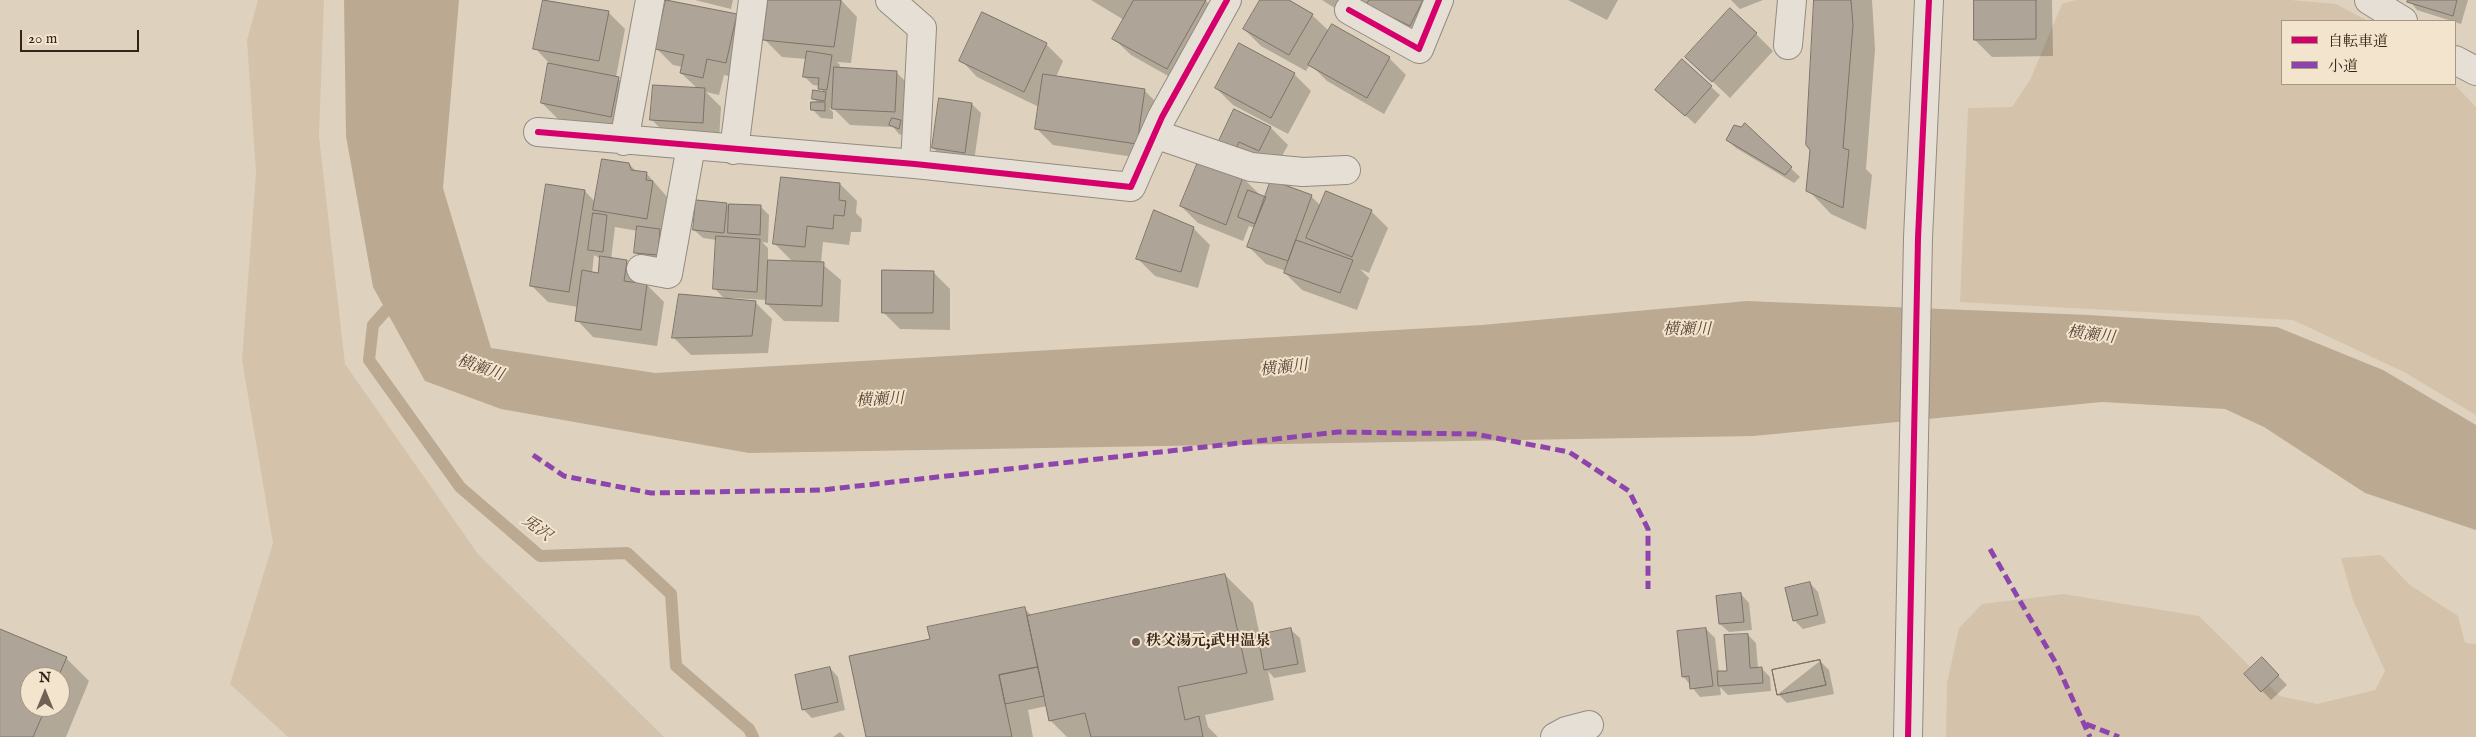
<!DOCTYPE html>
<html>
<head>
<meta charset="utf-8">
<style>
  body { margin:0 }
  #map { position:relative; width:2476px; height:737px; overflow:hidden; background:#ded2bf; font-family:"IM FELL English","Noto Serif JP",serif }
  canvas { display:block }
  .legend { position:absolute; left:2281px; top:20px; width:175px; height:65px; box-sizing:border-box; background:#f2e4cd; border:1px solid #a79685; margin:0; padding:6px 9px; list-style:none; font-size:15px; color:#372219 }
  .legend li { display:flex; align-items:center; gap:10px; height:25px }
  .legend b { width:25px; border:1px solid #a79685 }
  .north { position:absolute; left:20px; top:667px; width:50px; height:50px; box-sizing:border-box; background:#f2e4cd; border:1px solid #a79685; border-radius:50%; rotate:0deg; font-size:14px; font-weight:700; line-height:20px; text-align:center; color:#372219 }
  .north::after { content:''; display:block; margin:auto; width:18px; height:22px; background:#716053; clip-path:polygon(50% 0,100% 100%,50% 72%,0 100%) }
  .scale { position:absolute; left:20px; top:30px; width:119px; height:22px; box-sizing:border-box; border:2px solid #372219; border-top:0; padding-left:6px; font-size:15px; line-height:18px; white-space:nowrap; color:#372219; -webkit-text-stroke:4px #f2e4cd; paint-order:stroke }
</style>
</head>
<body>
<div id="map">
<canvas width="2476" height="737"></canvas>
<ul class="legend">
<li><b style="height:6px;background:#d6006c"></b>自転車道</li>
<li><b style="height:6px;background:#8e44ad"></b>小道</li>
</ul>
<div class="north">N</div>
<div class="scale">20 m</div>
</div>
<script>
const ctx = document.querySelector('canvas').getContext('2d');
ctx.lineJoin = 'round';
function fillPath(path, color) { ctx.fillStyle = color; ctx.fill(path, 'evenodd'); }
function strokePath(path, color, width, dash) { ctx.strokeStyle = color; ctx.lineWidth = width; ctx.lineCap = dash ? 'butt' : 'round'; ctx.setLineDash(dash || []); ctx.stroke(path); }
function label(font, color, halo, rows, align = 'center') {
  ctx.font = font + ' "IM FELL English","Noto Serif JP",serif'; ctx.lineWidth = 4; ctx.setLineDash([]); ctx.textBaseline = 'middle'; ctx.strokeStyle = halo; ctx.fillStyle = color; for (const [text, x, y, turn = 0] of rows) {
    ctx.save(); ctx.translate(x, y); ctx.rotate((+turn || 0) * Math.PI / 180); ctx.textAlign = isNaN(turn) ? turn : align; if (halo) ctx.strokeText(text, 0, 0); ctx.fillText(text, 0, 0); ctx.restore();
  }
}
fillPath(new Path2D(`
  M258 0H324L319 136 345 364 478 554 664 737H288L230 684 273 543 242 360 256 173 247 40Z
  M2076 0H2290L2336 4 2368 21H2282V84H2454L2476 107V415L2404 372 2293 320 1960 302 1968 108 2012 107 2030 80 2062 4Z
  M2381 555 2410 585 2458 616 2465 643 2476 644V737H1946L1947 683 1959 628 1982 604 2063 594 2199 616 2280 696 2317 704 2375 690 2385 671 2353 600 2341 558Z`), '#d4c3aa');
fillPath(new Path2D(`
  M344 0H459L443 188 491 348 655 373 1482 325 1747 301 2089 315 2277 327 2383 370 2476 425V530L2365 493 2264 427 2225 409 2102 402 1754 436 749 453 501 409 425 381 373 287 346 136Z`), '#bca992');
fillPath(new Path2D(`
  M544 0 608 12 625 29 616 77 635 95 627 133 559 120 542 103 549 63 535 48Z
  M667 0 736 15 753 32 742 79 724 75 719 95 706 92 721 107 719 140 669 137 652 120 698 89 681 73 683 67 673 65 656 48Z
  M695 0H733L731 9Z
  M769 0H841L857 17 851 63 837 62 840 65 839 69 896 72 913 89 907 137 899 134 893 127 850 125 834 109 829 108 833 112V119L821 118 812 109 818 103 814 99 824 93 820 86 813 85 804 76 807 59 782 57 765 40Z
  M1091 0H1205L1222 17 1184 85 1131 55 1114 39 1124 20Z
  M1261 0H1286L1312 15 1329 31 1389 58 1406 75 1384 114 1327 81 1310 64 1306 71 1261 46 1244 29Z
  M1322 0H1358L1341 12Z
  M1361 0H1448L1427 42Z
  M1568 0H1618L1607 20Z
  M1731 0H1763L1740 9Z
  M1815 0H1872L1875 49 1866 169 1872 175 1866 230 1831 214 1808 190 1811 150Z
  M1975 0H2052L2053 56 1992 57 1975 40Z
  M2409 0H2468L2461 24 2417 10Z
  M983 14 1046 44 1063 61 1056 77 1144 90 1161 107 1154 160 1053 145 1036 128 1039 107 977 77 961 60Z
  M1756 34 1773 51 1730 98 1687 57Z
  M1294 74 1311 91 1288 134 1233 105 1216 88Z
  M1711 87 1720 95 1695 124 1666 98Z
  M940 100 972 104 981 113 974 161 942 156 933 148Z
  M1235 111 1271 128 1288 145 1276 167 1237 160Z
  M1745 125 1800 177 1794 183 1736 148 1727 140Z
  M629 164 637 172 647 174 669 199 666 263 644 261 636 253 638 231 615 227 611 259 626 262 643 279 642 285H647L664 302 657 346 593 337 577 320 578 307 548 302 531 285 547 185 585 191 596 203ZM594 255 601 259 599 274 592 273Z
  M1243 178 1260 195 1266 198 1311 196 1321 206 1371 211 1388 228 1369 273 1360 269 1369 278 1357 310 1302 290 1285 273 1286 271 1266 264 1249 247 1255 228 1249 226 1243 241 1198 223 1181 206Z
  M840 184 857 201 856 213 862 219 861 232H851L849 245 823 242 821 263 841 280 839 322 784 321 767 304V300L731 298V300L755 302 772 319 768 353 691 355 674 338 681 296 725 299 714 288 717 240 703 238 694 230 726 204 730 208 760 206 769 215 768 243 762 242 768 248V261L793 262 774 243Z
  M1193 228 1210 245 1198 288 1155 276 1138 259Z
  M933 272 950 289V330L900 329 883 312Z
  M1225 575 1253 603 1260 636 1291 630 1300 638 1306 672 1274 678 1268 671 1274 700 1205 715 1208 727 1218 737H1067L1050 720 1047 706 1028 710 1033 737H868L932 640 1024 608 1032 616Z
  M1810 583 1818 592 1826 623 1803 629 1794 620Z
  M1741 594 1749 603 1752 630 1729 632 1720 624Z
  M1706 629 1715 638 1719 672H1728L1748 635 1756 643 1758 669H1762L1770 677 1771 691 1728 695 1720 687 1721 695 1700 697 1683 676Z
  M0 630 66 658 89 681 66 737H0ZM30 677H60V707H30Z
  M1820 661 1829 670 1834 694 1787 703 1778 694Z
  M830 668 838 677 845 710 812 718 803 709Z
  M2271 668 2287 685 2271 700 2246 674Z
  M840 732 845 737H833Z`), '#0003');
strokePath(new Path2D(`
  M397 298 373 325 369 360 460 487 540 556 627 553 671 594 676 666 749 729 753 737`), '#bca992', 12);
const building = new Path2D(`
  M543 0 609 11 599 61 533 49Z
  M666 0 737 14 726 63 707 59 703 78 680 73 684 55 655 49Z
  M768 0H841L834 47 763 40Z
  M1134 0H1206L1167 69 1112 39Z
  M1260 0H1289L1313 14 1289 55 1243 29Z
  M1369 0H1423L1410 26 1367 5Z
  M1814 0H1851L1853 25 1843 148 1849 150 1843 208 1806 191 1810 150 1806 145Z
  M1974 0H2036V39L1974 40Z
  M2408 0H2457L2453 16 2407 2Z
  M1730 8 1757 33 1712 82 1685 57Z
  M982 12 1047 43 1024 92 959 61Z
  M1332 24 1390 57 1367 98 1308 65Z
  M1239 43 1295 73 1271 118 1215 88Z
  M807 51 832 55 827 90 818 89 819 78 803 77Z
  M1682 59 1712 86 1685 116 1655 90Z
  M548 63 619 77 611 117 541 103Z
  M834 67 897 71 895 112 832 109Z
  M1043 74 1145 89 1137 144 1035 129Z
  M653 85 705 88 703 123 650 120Z
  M813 90 826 92 825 101 812 99Z
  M939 98 972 103 965 153 932 148Z
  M811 102H825V111L811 110Z
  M1234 109 1271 127 1259 151 1239 142 1235 151 1218 143Z
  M892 118 901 120 899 129 889 125Z
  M1745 123 1792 167 1785 175 1726 140 1734 125 1741 127Z
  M602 159 629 163 631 170 647 172 646 180 653 181 647 219 593 210Z
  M1198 162 1243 177 1226 225 1180 206Z
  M781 177 840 183 839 200 846 201 844 216 834 215 833 229 807 226 805 247 773 244Z
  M1271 180 1312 195 1288 261 1247 247Z
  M546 184 585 190 569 292 530 286Z
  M1248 190 1266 197 1255 224 1238 217Z
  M1326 191 1372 210 1352 257 1306 238Z
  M696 200 727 203 724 233 693 230Z
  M729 204 761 205 760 235 728 233Z
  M1154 210 1194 227 1181 272 1136 259Z
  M593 213 607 215 603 252 588 250Z
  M637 226 660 229 658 255 634 253Z
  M716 236 760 239 757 292 713 289Z
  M1296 240 1353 260 1340 293 1284 273Z
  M600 256 627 260 624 281 647 284 641 330 575 321 582 270 598 273Z
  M768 260 824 262 822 306 766 304Z
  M882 270 934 271 933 313H882Z
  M679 294 756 301 752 336 672 338Z
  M1225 574 1247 673 1178 687 1185 720 1199 716 1203 737H1091L1085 713 1049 721 1027 616Z
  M1810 582 1818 615 1793 621 1785 588Z
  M1741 593 1744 622 1719 624 1716 596Z
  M1025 607 1038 667 999 675 1012 737H866L849 656 930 639 927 627Z
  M1291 628 1298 664 1264 670 1258 635Z
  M1706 628 1713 686 1690 689 1689 676 1682 677 1677 631Z
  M0 629 67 657 58 677H30V707H46L33 737H0Z
  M1748 634 1750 668 1762 667 1763 683 1718 686 1717 671H1727L1724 635Z
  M2262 657 2279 675 2261 692 2244 674Z
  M1820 660 1826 685 1777 695 1772 670Z
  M1820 660 1826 685 1777 695 1772 670Z
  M830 667 838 702 802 710 795 675Z
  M1038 667 1044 696 1005 704 999 675Z`);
fillPath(building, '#aea497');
strokePath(building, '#7d7369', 1);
const minor = new Path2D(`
  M890 0 922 28 915 164
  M2369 0 2403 21
  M1349 10 1419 49 1439 0
  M1788 45 1792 0
  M2455 60 2476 71
  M538 132 915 164 1131 187 1162 117 1227 0
  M1155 134 1251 167 1303 172 1346 170
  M624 141 650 0
  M734 150 753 0
  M641 269 668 274 691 146
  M1555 737 1566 731 1589 725
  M1908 737 1918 238 1929 0`);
strokePath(minor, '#948b7f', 30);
strokePath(minor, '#e5dfd5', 28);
strokePath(new Path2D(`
  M533 455 564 476 651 493 822 490 1338 432 1475 434 1569 452 1629 491 1648 529V589
  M1990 549 2057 665 2090 737
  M2086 724 2119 737`), '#8e44ad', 5, [10, 5]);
strokePath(new Path2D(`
  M1349 10 1419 49 1439 0
  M538 132 915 164 1131 187 1162 117 1227 0
  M1908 737 1918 238 1929 0`), '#d6006c', 6);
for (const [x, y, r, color] of [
  [1136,642,5,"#716053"]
]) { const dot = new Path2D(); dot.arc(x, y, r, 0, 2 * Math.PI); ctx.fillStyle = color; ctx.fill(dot); strokePath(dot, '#f2e4cd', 2); }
label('bold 15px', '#372219', '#f2e4cd', [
  ["秩父湯元;武甲温泉",1146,642]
], 'left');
label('italic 16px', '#5b4537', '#f2e4cd', [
  ["横瀬川",1687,331],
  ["横瀬川",2091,336,7],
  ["横瀬川",480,369,19],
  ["横瀬川",1284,369,-6],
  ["横瀬川",880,401,-3],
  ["兎沢",536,529,37]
]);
</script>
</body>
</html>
